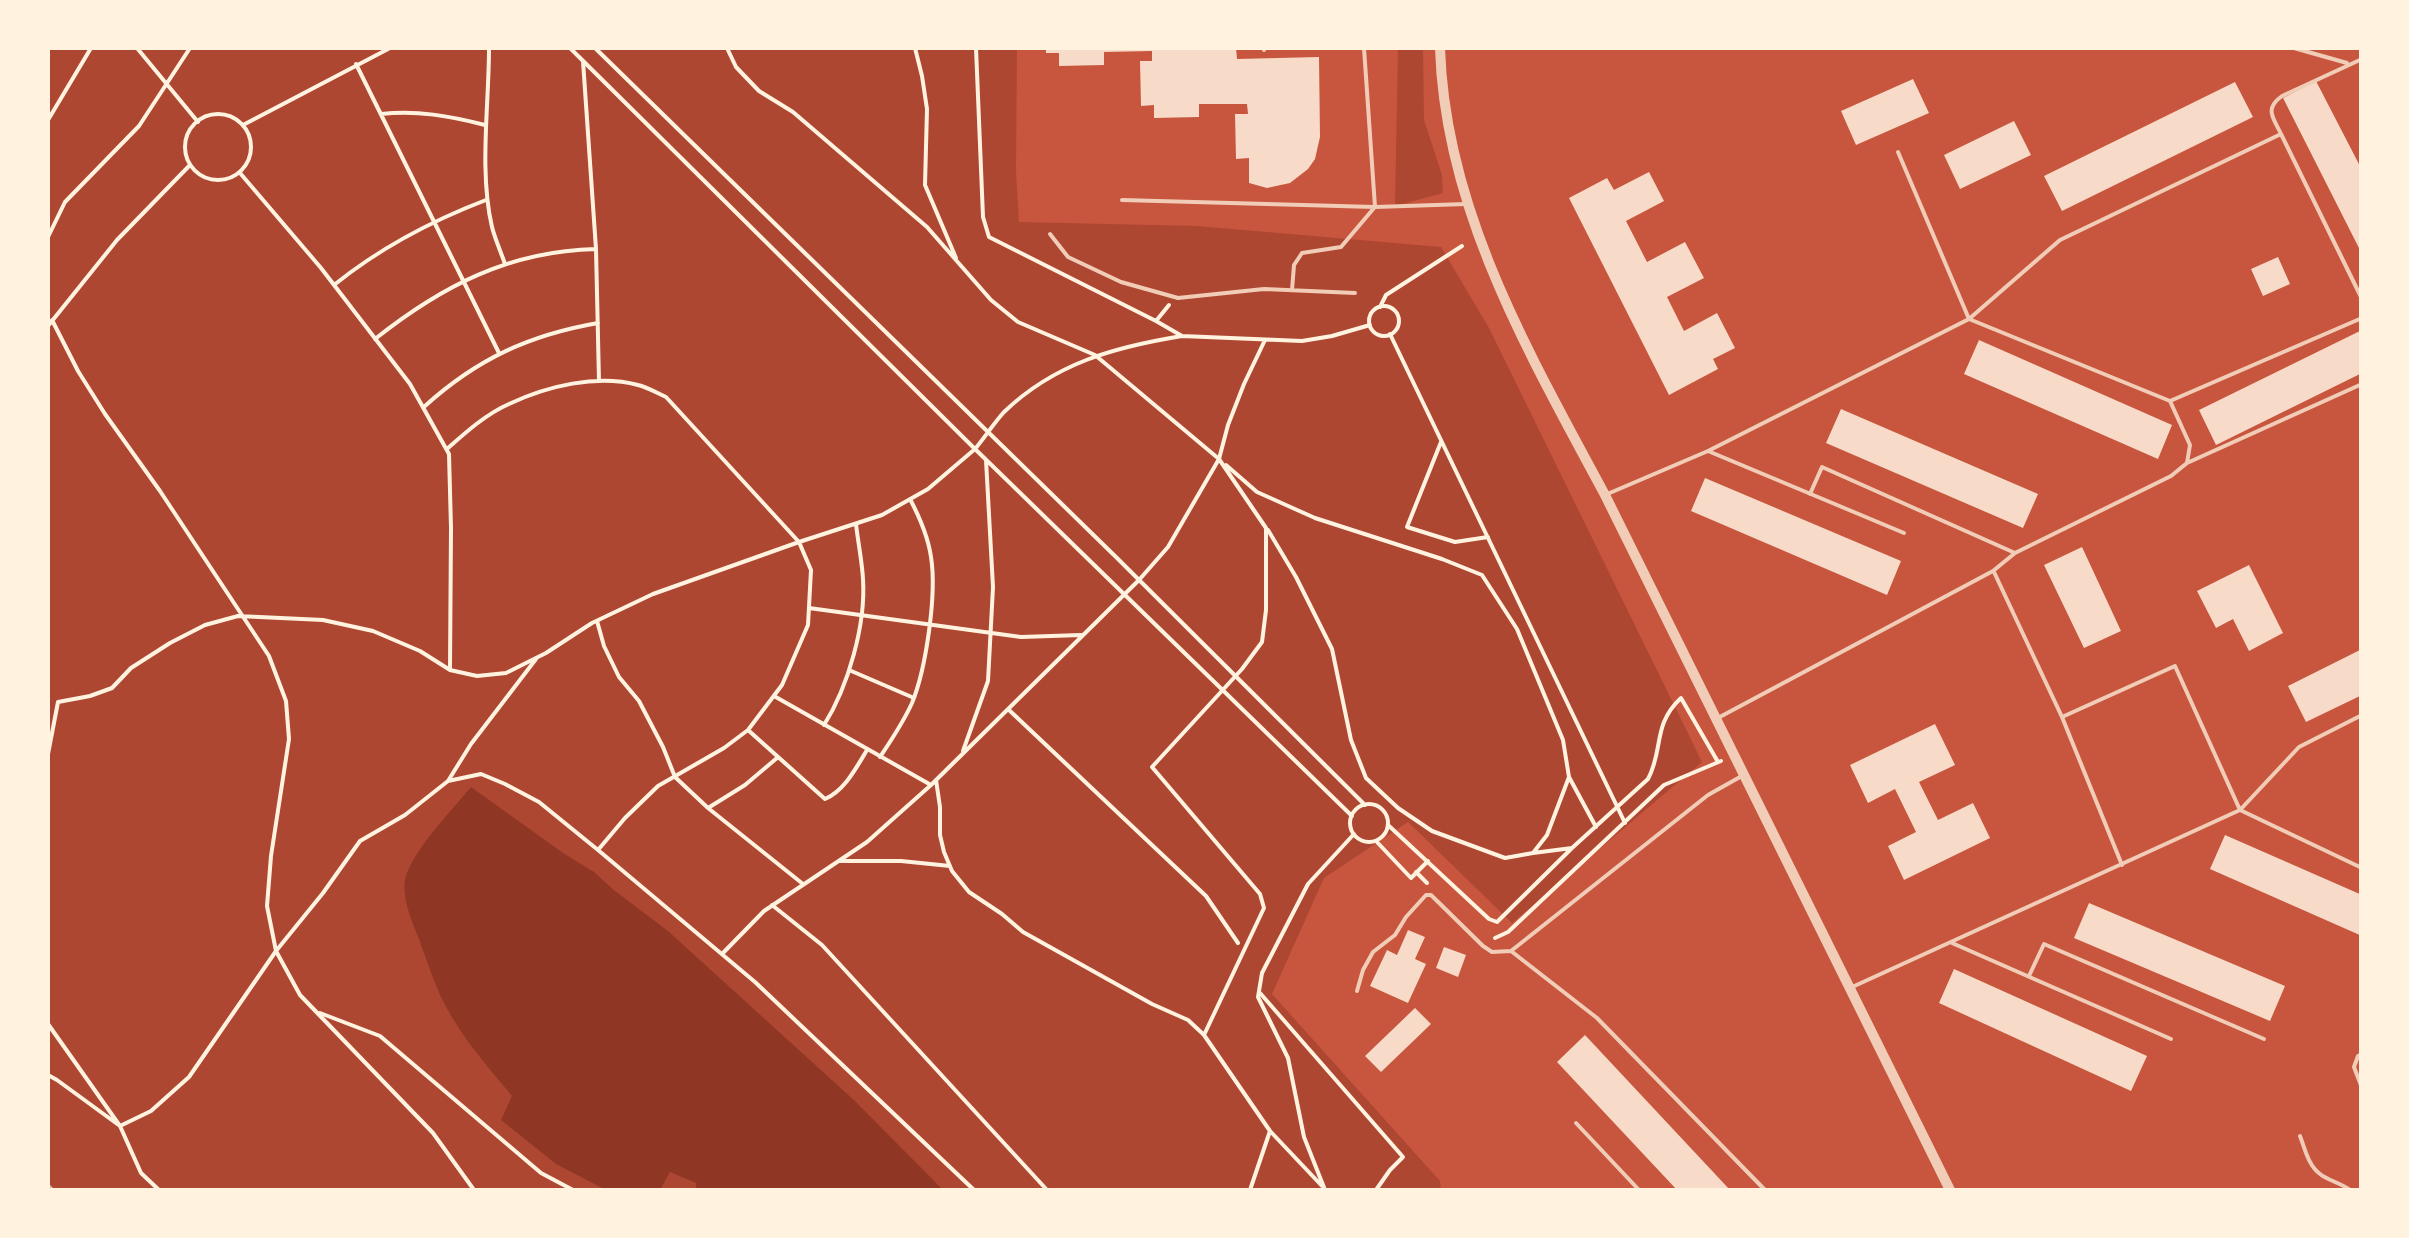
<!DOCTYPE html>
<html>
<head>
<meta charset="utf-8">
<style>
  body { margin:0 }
  #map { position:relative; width:2409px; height:1238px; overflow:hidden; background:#c8553d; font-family:"Open Sans",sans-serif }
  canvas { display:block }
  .frame { position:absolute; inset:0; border:50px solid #fff3e0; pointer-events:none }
</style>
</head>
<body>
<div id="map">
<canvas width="2409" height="1238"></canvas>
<div class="frame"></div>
</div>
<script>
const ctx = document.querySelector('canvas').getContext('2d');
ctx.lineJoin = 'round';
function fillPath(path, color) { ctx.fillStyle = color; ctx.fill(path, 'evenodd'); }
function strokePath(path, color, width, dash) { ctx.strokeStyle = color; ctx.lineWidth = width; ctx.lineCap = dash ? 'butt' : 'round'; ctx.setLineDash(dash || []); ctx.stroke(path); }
fillPath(new Path2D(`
  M48 48H1017L1016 171 1019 222 1197 226 1441 247 1489 328 1702 762 1512 923 1408 822 1324 878 1272 994 1440 1181 1441 1190H48Z
  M1398 48H1423L1424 120 1442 175 1443 193 1395 206Z`), '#ae4732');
fillPath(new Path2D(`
  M471 787 563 853 594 872 615 891 668 931 856 1102 943 1190H696V1183L670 1172 660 1190H606L556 1164 501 1120 512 1096C488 1067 462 1038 444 1003 434 983 427 961 419 939 412 922 402 899 405 880 410 853 453 809 471 787Z`), '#8f3625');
fillPath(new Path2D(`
  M1046 48H1236L1237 59 1319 57 1320 137 1315 159 1308 169 1290 183 1267 188 1249 183V158L1236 159 1235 114H1248L1247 104H1199V117L1154 118V105L1141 106 1140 61H1152V51L1104 52V65L1059 66V53H1046Z
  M1913 79 1929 113 1856 145 1841 111Z
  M2316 81 2362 170V254L2283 98Z
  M2235 82 2253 117 2062 211 2044 176Z
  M2014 121 2031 155 1960 189 1944 155Z
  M1649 172 1664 201 1626 221 1647 262 1685 242 1704 278 1667 297 1684 331 1717 313 1735 348 1713 359 1718 369 1669 395 1569 198 1607 178 1614 190Z
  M2278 257 2290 284 2263 296 2251 269Z
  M2362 330V373L2216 445 2199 410Z
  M1979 340 2172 425 2158 459 1964 374Z
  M1841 409 2038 494 2023 528 1826 443Z
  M1705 478 1901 561 1887 595 1691 511Z
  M2082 547 2121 631 2084 648 2044 565Z
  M2249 565 2283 633 2249 651 2233 619 2216 628 2197 591Z
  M2362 649V695L2306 722 2288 686Z
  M1935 724 1955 765 1919 782 1938 820 1973 803 1990 838 1904 880 1888 846 1916 832 1895 789 1868 803 1850 765Z
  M2225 835 2362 895V936L2210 869Z
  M2089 903 2285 986 2270 1021 2074 938Z
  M1408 930 1425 937 1415 959 1426 964 1408 1003 1370 986 1387 950 1397 955Z
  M1444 947 1466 955 1458 977 1436 968Z
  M1954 969 2147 1056 2131 1091 1939 1003Z
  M1415 1008 1431 1024 1381 1072 1365 1056Z
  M1585 1035 1730 1190H1677L1557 1062Z`), '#f7dbc8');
strokePath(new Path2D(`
  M137 48 198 122
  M489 48C489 105 479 171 492 227 495 239 501 252 505 264
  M570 48 975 449C985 437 994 423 1004 412 1055 363 1115 347 1182 336L1156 321 989 237 983 217 976 48
  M595 48 1117 558 1365 805
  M727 48 736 67 759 91 793 112 927 227 991 300 1018 322 1095 355 1219 459 1266 528V610L1262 642 1242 669 1152 767 1260 894 1264 908 1204 1035 1270 1131 1250 1190
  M915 48 922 76 927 109 925 185 956 258
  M583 61 596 249 599 381
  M356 64 499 353
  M185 147a33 33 0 1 1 66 0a33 33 0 1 1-66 0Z
  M381 114C417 110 450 116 485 125
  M48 120 91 48
  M243 125 390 48
  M240 173 321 268 410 384 449 454 451 528 450 668
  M48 237 65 202 139 126 190 48
  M334 285C380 248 431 221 486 200
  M1369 321a15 15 0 1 1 30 0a15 15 0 1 1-30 0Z
  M1380 307 1386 295 1462 246
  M52 320 78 371 105 414 160 491 269 656 286 701 289 739 271 856 267 906 276 951 300 995 433 1133 474 1190
  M1156 321 1169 305
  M48 326 117 240 190 165
  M1390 334 1625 823
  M1182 336 1302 341 1332 336 1370 325
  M375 339C442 286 509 251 596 249
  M425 406C477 359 529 335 598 323
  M1441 442 1407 527 1455 542 1488 537
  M447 449C465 433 486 414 509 404 547 386 597 374 638 385 647 387 657 393 666 397L799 542 811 570 808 625 782 685 748 730 724 748 658 786 625 818 598 850
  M1226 465 1257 492 1315 518 1442 559 1482 575 1517 629 1563 740 1569 777 1596 827
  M1268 530 1296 577 1332 649 1351 740 1366 778 1398 808 1432 831 1505 858 1533 853 1547 835 1569 777
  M809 608 1021 637 1081 635
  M597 621 604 646 619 677 639 701 663 747 675 777 708 808 803 884
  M849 670 914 698
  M774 696 931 785
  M1009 710 1206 896 1238 943
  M824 725C848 687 866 625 863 579 862 561 858 542 856 524
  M748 730 825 799C845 790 856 768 867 750
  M963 751 988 681 993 587 986 460
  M48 754 58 702 90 696 112 688 131 668 170 643 205 625 238 616 323 620 373 631 420 651 450 670 477 676 506 673 546 653 592 623 653 594 799 542 882 515 928 489 975 449 1352 816
  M880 757C892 739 903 723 912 703 926 669 937 594 931 557 928 536 920 518 910 499
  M936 780 940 807V835L944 852 952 871 969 892 1002 914 1023 932 1152 1004 1188 1020 1203 1034
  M448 781 471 744 536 659
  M1350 823a19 19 0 1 1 38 0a19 19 0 1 1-38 0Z
  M708 808 745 785 777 758
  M1388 825 1489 919 1497 922 1572 848 1648 779C1664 749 1652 725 1681 698L1718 762
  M1376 841 1411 878 1428 861
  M1533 853 1572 848
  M840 861H901L950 866
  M1416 872 1427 883
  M772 905 822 945 1047 1190
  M1495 938 1508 932 1664 785 1721 761
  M722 954 764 911 867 842 931 785 1139 580 1168 547 1219 459 1228 425 1244 384 1265 340
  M1260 993 1403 1157 1390 1170 1376 1190
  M320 1013 380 1036 541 1173 573 1190
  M48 1024 120 1126 141 1173 159 1190
  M48 1075 57 1080 120 1126 151 1111 189 1077 276 951 323 893 360 841 405 815 448 781 481 774 505 784 539 802 598 850 755 982 974 1190
  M1270 1131 1322 1186
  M1325 1190 1304 1137 1288 1058 1258 997 1262 973 1308 884 1354 834`), '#fff3e0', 4);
strokePath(new Path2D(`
  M1264 48V50
  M1364 48 1375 207 1466 204
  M2294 48 2347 63
  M2281 134C2273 117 2264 109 2282 96L2362 59
  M1898 152 1969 319 2170 401 2362 318
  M1122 200 1375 207
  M1050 234 1068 257 1121 282 1178 298 1264 289 1355 293
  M1292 290 1294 265 1302 253 1341 247 1374 208
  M1708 451 1904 533
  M2187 463 2362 384
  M1810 494 1822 467 2015 553
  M1605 495 1708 451 1969 319 2060 240 2281 134 2362 299
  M1994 572 2062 717 2122 865
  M2062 717 2175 666 2240 810 2299 747 2362 715
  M1716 719 1993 571 2015 553 2171 476 2187 463 2190 445 2170 401
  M1952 943 2171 1039
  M1511 951 1597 1018 1765 1190
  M2029 976 2044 944 2264 1039
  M1850 988 2240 810 2362 868
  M1357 991 1363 970 1373 952 1395 935 1406 917 1426 895H1431L1483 946 1492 952 1511 951 1708 795 1740 777
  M2362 1054 2358 1056 2354 1067 2362 1088
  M1576 1123 1639 1190
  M2300 1136C2305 1149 2308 1165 2320 1174 2329 1181 2341 1183 2350 1190`), '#f1ccb7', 4);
strokePath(new Path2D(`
  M1440 48C1445 211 1530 355 1605 495L1950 1190`), '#f1ccb7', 10);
strokePath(new Path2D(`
  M48 1187 51 1190`), '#e9b49f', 6);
</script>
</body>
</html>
